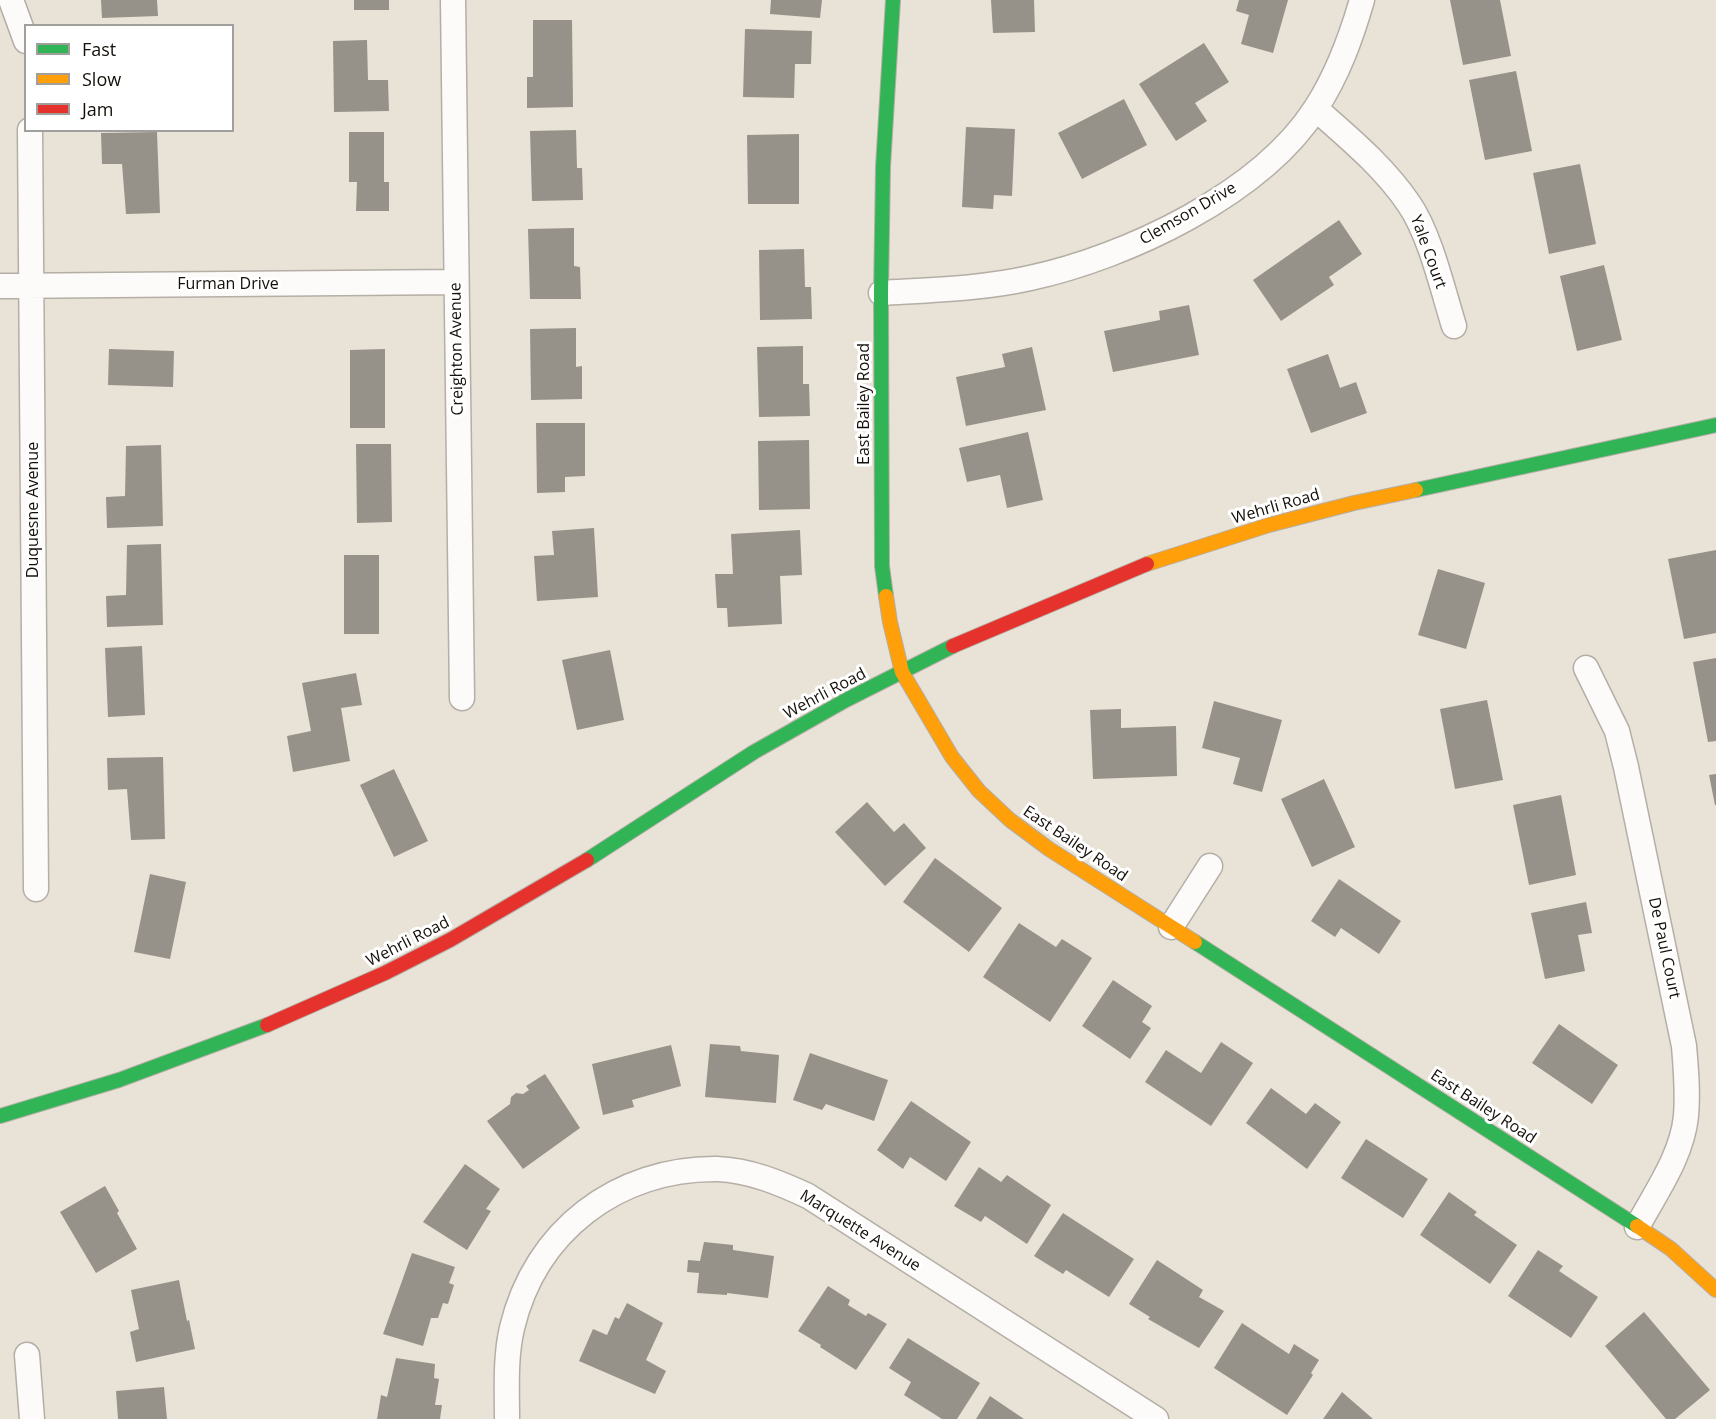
<!DOCTYPE html>
<html>
<head>
<meta charset="utf-8">
<style>
  body { margin:0 }
  #map { position:relative; width:1716px; height:1419px; overflow:hidden; background:#e9e2d7; font-family:"Open Sans",sans-serif }
  canvas { display:block }
  .legend { position:absolute; left:24px; top:24px; width:210px; height:108px; box-sizing:border-box; background:#fff; border:2px solid #a19f9c; margin:0; padding:8px 10px; list-style:none; font-size:18px; color:#140f08 }
  .legend li { display:flex; align-items:center; gap:12px; height:30px }
  .legend b { width:30px; border:2px solid #a19f9c }
</style>
</head>
<body>
<div id="map">
<canvas width="1716" height="1419"></canvas>
<ul class="legend">
<li><b style="height:8px;background:#30b455"></b>Fast</li>
<li><b style="height:8px;background:#ff9f0a"></b>Slow</li>
<li><b style="height:8px;background:#e5322d"></b>Jam</li>
</ul>
</div>
<script>
const ctx = document.querySelector('canvas').getContext('2d');
ctx.lineJoin = 'round';
function fillPath(path, color) { ctx.fillStyle = color; ctx.fill(path, 'evenodd'); }
function strokePath(path, color, width, dash) { ctx.strokeStyle = color; ctx.lineWidth = width; ctx.lineCap = dash ? 'butt' : 'round'; ctx.setLineDash(dash || []); ctx.stroke(path); }
function label(font, color, halo, rows, align = 'center') {
  ctx.font = font + ' "Open Sans",sans-serif'; ctx.lineWidth = 6; ctx.setLineDash([]); ctx.textBaseline = 'middle'; ctx.strokeStyle = halo; ctx.fillStyle = color; for (const [text, x, y, turn = 0] of rows) {
    ctx.save(); ctx.translate(x, y); ctx.rotate((+turn || 0) * Math.PI / 180); ctx.textAlign = isNaN(turn) ? turn : align; if (halo) ctx.strokeText(text, 0, 0); ctx.fillText(text, 0, 0); ctx.restore();
  }
}
fillPath(new Path2D(`
  M101 0H157L158 16 102 18Z
  M354 0H389V10H354Z
  M771 0H822L820 18 770 14Z
  M991 0H1034L1035 32 993 33Z
  M1239 0H1288L1273 53 1241 44 1249 15 1236 11Z
  M1450 0H1500L1511 56 1463 65Z
  M533 20H572L573 107 527 108V77H533Z
  M745 29 812 31 811 64H795L794 98 743 97Z
  M367 40 368 80H388L389 111 334 112 333 41Z
  M1204 43 1229 82 1195 103 1207 121 1176 141 1139 84Z
  M1516 71 1532 151 1485 160 1469 80Z
  M1124 99 1147 145 1082 179 1058 133Z
  M966 127 1015 129 1012 196 994 195 993 209 962 207Z
  M576 130 577 168H582L583 200 532 201 530 131Z
  M157 132 160 213 126 214 122 164H102L101 133Z
  M349 132H384V182H389V211H356L357 182H349Z
  M799 134V204H748L747 135Z
  M1580 164 1596 244 1549 254 1533 173Z
  M1339 220 1362 254 1329 277 1334 285 1281 321 1253 280Z
  M574 228V266L580 267 581 299H530L528 229Z
  M804 249 805 287H811L812 319 760 320 759 250Z
  M1604 265 1622 340 1577 351 1560 276Z
  M1189 305 1199 355 1113 372 1104 331 1160 320 1159 311Z
  M576 328V367L582 366V399L531 400 530 329Z
  M803 346V384H809L810 416 759 417 757 347Z
  M1032 347 1046 410 966 426 956 377 1005 367 1002 354Z
  M109 349 174 351 173 387 108 385Z
  M385 349V428H350V350Z
  M1328 354 1340 388 1356 382 1367 413 1311 433 1287 369Z
  M536 423H585V476L565 477V492L537 493Z
  M1028 432 1043 500 1007 508 1000 475 967 482 959 448Z
  M809 440 810 509 759 510 758 441Z
  M356 444H391L392 522 357 523Z
  M161 445 163 526 107 528 106 497 125 496 126 446Z
  M594 528 598 597 537 601 534 556 554 555 552 531Z
  M800 530 802 575 780 576 782 624 728 627 727 608H717L715 574H733L731 534Z
  M161 544 163 625 107 627 106 596 126 595 127 545Z
  M1716 550V633L1684 639 1668 559Z
  M344 555H379V634H344Z
  M1438 569 1485 583 1466 649 1418 635Z
  M142 646 145 715 108 717 105 648Z
  M610 650 624 720 577 730 562 660Z
  M1716 658V741L1708 742 1693 662Z
  M356 673 362 705 341 708 350 761 293 772 287 736 311 731 302 683Z
  M1487 700 1503 780 1455 789 1440 709Z
  M1214 701 1282 720 1262 792 1233 784 1240 758 1202 748Z
  M1121 709V728L1176 726 1177 776 1093 779 1090 710Z
  M163 757 165 839 131 840 127 789 108 790 107 758Z
  M394 769 428 841 394 857 360 785Z
  M1716 774V805H1715L1709 775Z
  M1324 779 1355 847 1312 867 1281 799Z
  M1561 795 1576 875 1529 885 1513 805Z
  M867 802 894 832 904 823 926 848 885 886 835 832Z
  M935 858 1002 908 969 952 903 902Z
  M150 874 186 882 170 959 134 952Z
  M1339 879 1401 921 1379 954 1341 928 1335 937 1311 921Z
  M1586 902 1592 933 1578 935 1585 971 1545 979 1531 913Z
  M1019 923 1056 947 1062 939 1092 958 1050 1022 983 977Z
  M1113 980 1152 1006 1142 1022 1151 1028 1130 1059 1082 1026Z
  M1559 1024 1618 1065 1592 1104 1532 1063Z
  M1221 1042 1253 1063 1211 1126 1145 1082 1166 1050 1201 1073Z
  M710 1044 740 1046 741 1051 779 1055 776 1103 705 1097Z
  M671 1045 681 1086 632 1100 634 1107 603 1115 592 1064Z
  M810 1053 888 1080 874 1121 826 1104 822 1110 793 1100Z
  M545 1074 580 1128 523 1169 487 1121 510 1104 511 1097 516 1093 523 1094 529 1090 526 1086Z
  M1271 1088 1306 1114 1315 1103 1341 1122 1307 1169 1246 1123Z
  M911 1101 971 1142 946 1181 910 1157 903 1169 877 1150Z
  M1366 1139 1428 1179 1403 1218 1341 1178Z
  M465 1164 500 1189 486 1209 491 1211 467 1250 423 1222Z
  M979 1167 1001 1182 1007 1175 1051 1205 1027 1244 985 1216 981 1222 954 1206Z
  M105 1186 119 1211 117 1213 137 1249 96 1273 60 1212Z
  M1449 1192 1477 1212 1474 1215 1517 1245 1490 1284 1420 1235Z
  M1063 1213 1134 1259 1109 1297 1066 1270 1063 1274 1034 1256Z
  M704 1242 733 1245V1250L774 1256 768 1298 727 1293V1295L697 1293 699 1273 687 1272 688 1260 700 1261Z
  M1538 1250 1563 1266 1559 1271 1598 1297 1571 1338 1508 1296Z
  M412 1253 455 1267 449 1283 454 1285 448 1304 443 1303 438 1318H431L423 1346 383 1334Z
  M1157 1260 1203 1290 1199 1297 1224 1311 1199 1348 1148 1319 1150 1317 1129 1304Z
  M179 1280 187 1321 189 1320 195 1349 136 1362 130 1332 139 1329 131 1290Z
  M828 1286 850 1300 848 1305 866 1316 868 1313 887 1324 856 1370 820 1347 821 1345 798 1331Z
  M627 1303 663 1323 646 1360 666 1371 655 1394 579 1361 593 1329 607 1335 615 1317 619 1319Z
  M1644 1312 1710 1390 1675 1419H1666L1605 1346Z
  M1242 1323 1289 1354 1294 1344 1319 1360 1311 1373 1313 1375 1287 1415 1214 1368Z
  M908 1338 980 1383 957 1419H942L904 1395 911 1382 889 1368Z
  M396 1358 435 1364 434 1378 439 1379 435 1405H442L440 1419H377L381 1395 387 1397Z
  M164 1387 167 1419H118L116 1391Z
  M1342 1392 1373 1419H1323Z
  M990 1396 1024 1419H976Z`), '#979289');
const street = new Path2D(`
  M11 0 26 41
  M453 0 462 698
  M1316 109C1350 139 1384 167 1409 204 1430 234 1443 291 1454 326
  M30 130 36 889
  M0 286 456 282
  M881 293C930 290 981 289 1030 278 1127 257 1261 194 1316 108 1338 74 1351 38 1362 0
  M1586 668 1617 731 1626 767 1684 1046C1686 1069 1688 1092 1686 1116 1682 1156 1656 1192 1637 1227
  M1171 927 1210 866
  M27 1355 32 1419
  M507 1419C507 1389 505 1358 512 1328 535 1231 617 1168 717 1169 749 1170 780 1183 808 1196L1156 1419`);
const fast = new Path2D(`
  M1416 490 1716 425
  M886 596 882 566 881 293 883 167 893 0
  M587 860 754 752 846 700 953 646
  M1195 942 1637 1226
  M0 1116 119 1080 267 1025`);
const slow = new Path2D(`
  M1147 564 1269 525 1354 503 1416 490
  M886 596 890 622 902 672 952 757 979 791 1010 820 1049 849 1195 942
  M1637 1226 1671 1249 1716 1290`);
const jam = new Path2D(`
  M953 646 1147 564
  M267 1025 385 973 450 940 587 860`);
strokePath(street, '#b4aea6', 27);
strokePath(fast, '#b4aea6', 16);
strokePath(slow, '#b4aea6', 16);
strokePath(jam, '#b4aea6', 16);
strokePath(street, '#fcfbf9', 24);
strokePath(fast, '#30b455', 14);
strokePath(slow, '#ff9f0a', 14);
strokePath(jam, '#e5322d', 14);
label('16px', '#140f08', '#fff', [
  ["Clemson Drive",1188,214,-30],
  ["Yale Court",1428,252,70],
  ["Furman Drive",228,284],
  ["Creighton Avenue",457,349,-91],
  ["East Bailey Road",864,404,-90],
  ["Wehrli Road",1276,507,-16],
  ["Duquesne Avenue",33,510,-90],
  ["Wehrli Road",825,694,-28],
  ["East Bailey Road",1075,844,34],
  ["Wehrli Road",408,942,-27],
  ["De Paul Court",1664,948,78],
  ["East Bailey Road",1483,1107,33],
  ["Marquette Avenue",860,1231,32]
]);
</script>
</body>
</html>
